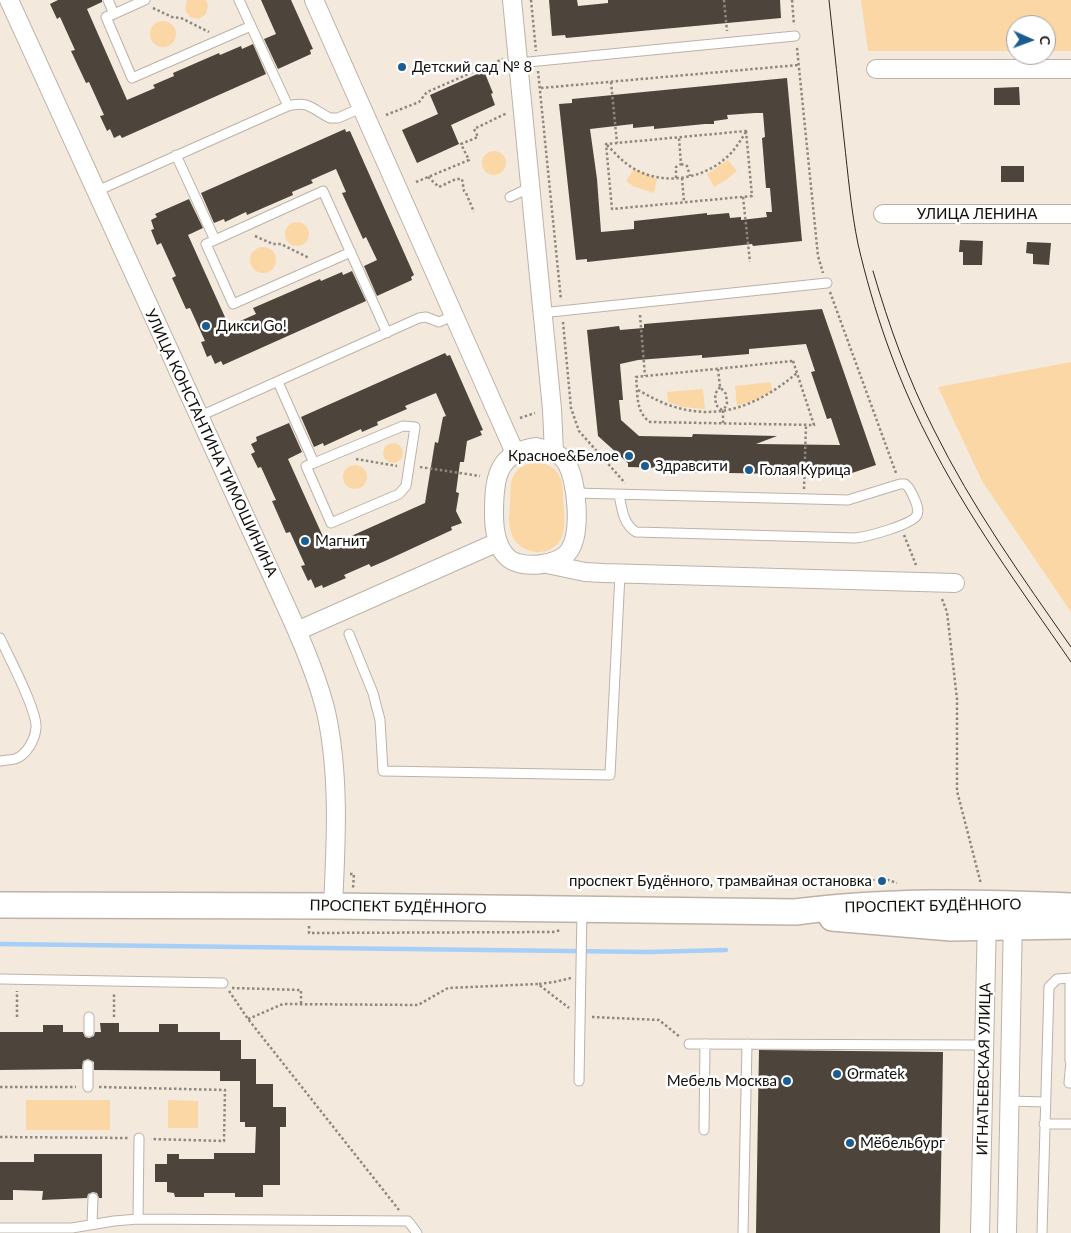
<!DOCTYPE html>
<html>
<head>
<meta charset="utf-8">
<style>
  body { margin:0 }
  #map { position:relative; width:1071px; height:1233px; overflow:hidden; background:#f3e9dd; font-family:Lato,sans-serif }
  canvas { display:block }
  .north { position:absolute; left:1006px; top:15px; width:50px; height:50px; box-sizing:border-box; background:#fff; border:1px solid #a09f9d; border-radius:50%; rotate:92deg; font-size:14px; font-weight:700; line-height:20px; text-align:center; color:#120f0b }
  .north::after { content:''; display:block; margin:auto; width:18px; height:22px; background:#1b5d93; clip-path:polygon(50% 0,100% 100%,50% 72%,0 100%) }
</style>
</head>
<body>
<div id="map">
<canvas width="1071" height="1233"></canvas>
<div class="north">С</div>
</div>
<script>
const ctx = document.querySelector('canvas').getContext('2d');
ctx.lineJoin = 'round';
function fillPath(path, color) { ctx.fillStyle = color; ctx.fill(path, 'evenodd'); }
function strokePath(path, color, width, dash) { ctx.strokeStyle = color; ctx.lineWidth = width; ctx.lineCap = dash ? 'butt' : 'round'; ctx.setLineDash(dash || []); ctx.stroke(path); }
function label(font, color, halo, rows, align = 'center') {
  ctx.font = font + ' Lato,sans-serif'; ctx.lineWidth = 5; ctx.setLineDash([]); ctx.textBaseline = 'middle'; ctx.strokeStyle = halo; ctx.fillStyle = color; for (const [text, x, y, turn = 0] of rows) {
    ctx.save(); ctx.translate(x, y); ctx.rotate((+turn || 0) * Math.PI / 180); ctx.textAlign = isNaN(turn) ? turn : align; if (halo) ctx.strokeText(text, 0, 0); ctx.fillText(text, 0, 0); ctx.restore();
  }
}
fillPath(new Path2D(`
  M187 0H206L208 5 206 14 199 19 190 17 185 10Z
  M861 0H1071V51H1046V25H1016V51H868Z
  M150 34a13 13 0 1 1 26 0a13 13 0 1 1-26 0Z
  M482 163a12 12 0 1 1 24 0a12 12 0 1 1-24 0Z
  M728 160 737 171 726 180 714 187 707 174Z
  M634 169 657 179 654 193 633 186 626 181Z
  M285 234a12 12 0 1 1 24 0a12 12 0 1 1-24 0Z
  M250 260a13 13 0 1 1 26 0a13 13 0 1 1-26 0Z
  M1071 362V612L982 481 938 387Z
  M771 382 772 391 757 399 737 406 735 386Z
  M703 389 705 409 682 407 668 402 667 392Z
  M383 453a10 10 0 1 1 20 0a10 10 0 1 1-20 0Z
  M536 462C544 463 550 465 556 471 563 479 563 490 563 500 565 520 569 549 540 552 526 553 512 543 510 528 508 520 510 510 510 502 511 493 509 483 514 475 518 467 527 463 536 462Z
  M343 477a12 12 0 1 1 24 0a12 12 0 1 1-24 0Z
  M26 1100H110V1130H26Z
  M168 1100 198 1101V1128H168Z`), '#fcd7a6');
strokePath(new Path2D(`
  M0 944 648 952 726 950`), '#a6cff7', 4.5);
fillPath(new Path2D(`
  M58 0H102V2L87 9 127 100 155 88 153 85 174 76 173 73 219 53 220 55 241 46 242 49 253 44 266 74 122 138 120 135 114 138 110 129 107 131 100 116 104 115 89 82 86 83 71 51 75 50 60 17 57 19 50 4Z
  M261 0H291L313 49 310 50 311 54 278 69 264 39 276 34Z
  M549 0H577L578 6 608 3V0H780L781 18 566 38 565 35 552 36Z
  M484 71 493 93 491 94 495 105 451 125 459 144 417 163 402 130 438 114 430 95Z
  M787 78 802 241 753 246 752 244 587 262V259L576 260 559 104 572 103V99ZM755 113H763L765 137 762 138 766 188H770L772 212H766L767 217 741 220V217L730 218 729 213 707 215V213L634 221V229L601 232 597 179 590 129 633 124V128L654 126V129L705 124H714V121L728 119 727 115Z
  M1019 87 1020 105H994V88Z
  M345 129 346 132 350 131 414 275 411 277 412 280 377 296 364 266 377 260 366 237 363 239 342 193 346 192 336 169 311 180 313 183 292 192 293 195 247 215 246 212 225 222 224 219 214 223 201 193Z
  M1001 166H1024V182H1001Z
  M189 199 203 228 188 235 229 326 256 314 253 308 320 279 321 281 342 272 343 275 352 271 366 301 223 365 221 361 215 364 211 355 207 357 201 342 205 341 190 308 186 309 172 278 176 276 161 243 157 245 151 230 154 229 151 220 157 217 155 214Z
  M960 240 983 241 982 265H963V252H959Z
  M1027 242 1051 243 1049 265 1033 264V254L1026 253Z
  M822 309 876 465 846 475 670 472V468L628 467V463L598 436 587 330 619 326 620 330 644 328V324ZM806 344 815 371 811 372 827 419 831 418 840 445 756 444 777 436 693 434 692 437 639 436 621 420 619 400H623L620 364 638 360 702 355V358L749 354V349Z
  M445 353 447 356 450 355 483 430 480 431 482 435 467 441 464 462H460L456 492 459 493 456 511 462 523 451 527 452 530 385 561 371 567 369 564 344 575 346 578 323 588 322 585 315 588 311 579 308 581 301 566 305 565 290 532 286 533 272 501 276 500 261 467 258 468 251 454 255 452 251 444 257 441 256 437 289 423 302 452 288 459 329 550 351 540 349 537 425 503 435 442 438 443 443 417 446 416 436 393 405 406 407 409 377 422 378 425 362 432 361 429 324 446 323 443 314 447 301 417Z
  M100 1023H119V1032H159V1024H178V1032H220V1040H241V1059H256V1084H273V1107H286V1127H280V1185H263V1197H235V1193H204V1197H175L174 1193 167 1192V1182H155V1164H167V1154H179V1159H214V1153H255L256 1127H245V1122H240V1081H220V1071L94 1070V1062L88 1059 83 1061 82 1069 0 1070V1032H43V1025H63V1032H83L85 1037 89 1038 94 1036 95 1032H101Z
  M759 1050 943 1052 940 1233H756Z
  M34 1154H102V1198H99L97 1193 93 1192 88 1194 87 1198 42 1200 43 1191 13 1190V1200H0V1162H34Z`), '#4d453b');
const lane = new Path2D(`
  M108 0 114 14 145 0
  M239 0 288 106
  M114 14 106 17 132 78 251 26
  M518 63 795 36
  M176 155 215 240 323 191 387 333
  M97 191 288 106C309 100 313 110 330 118H338L361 108
  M510 197 529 188
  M215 240 206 244 233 304 351 252
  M541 313 827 283
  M278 382 314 463 403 426 415 427 406 486 399 494 331 523 306 466 314 463
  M198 417 419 318 426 317 439 322 455 315
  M575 493 848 500 900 484H905C910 487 912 494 915 500 917 505 919 510 917 515 912 525 866 537 855 538L636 532C623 524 622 509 619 495
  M349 634 373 693 380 720 383 771 610 775 620 574
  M0 638C8 655 38 712 36 728 35 739 27 755 15 759 11 760 5 760 0 761
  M1070 978V1061
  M0 979 223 983
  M89 1032V1017
  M689 1044 984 1045
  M1071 1061 1069 1083H1071
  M579 1081 582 909
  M88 1087V1065
  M1010 1101 1045 1102
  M1044 1124H1071
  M704 1130 705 1044
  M138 1219 139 1138
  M92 1224 93 1198
  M0 1228H72L114 1221 138 1219 408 1221 417 1233
  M743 1233 747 1044
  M1042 1233 1049 987 1057 979 1071 978`);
const street = new Path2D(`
  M9 0 290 615C304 646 318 679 326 712 340 775 336 843 333 906
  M314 0 515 453
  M512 0 552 409 554 453
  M876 69H1071
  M883 214H1071
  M536 447C546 449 560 453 566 462 577 480 582 533 569 551 559 566 520 570 507 557 496 546 494 529 494 514 494 480 496 453 536 447Z
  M547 564 585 572 603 573 955 583
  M297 631 498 542
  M980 1233 987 916
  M1007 1233 1013 916`);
const secondary = new Path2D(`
  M0 905 333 906 795 912C886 900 979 902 1071 906
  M832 918 951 928 1071 926`);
strokePath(lane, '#bcb2a6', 11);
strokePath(street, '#bcb2a6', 20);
strokePath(secondary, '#bcb2a6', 28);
strokePath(new Path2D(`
  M531 0 536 51
  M724 0 727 31
  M792 0 794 25
  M153 8 172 17 181 18 209 32
  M797 48 818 256 823 273
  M538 71 561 300
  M611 82 617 143
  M541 88 798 65
  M386 115 419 102 427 92 503 59
  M746 131 752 196 612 209 606 144Z
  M607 145C614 152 620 159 627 164 657 187 701 181 727 157 735 150 740 141 746 132
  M681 164 687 166 690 176
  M428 177 439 187 456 179H462L464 191 466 193 474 212
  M676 178V167L681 164 679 138
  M682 178 684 202
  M416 182 469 160 461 144 478 137 474 129 507 113
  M743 197 750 262
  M255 236 273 244H281L309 258
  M830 292 896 473
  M640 315 645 376
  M563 322 571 408 579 431 625 483
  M793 361 814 425 650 422C635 412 638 393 636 377Z
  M718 369 720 387 726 394 727 404 723 411V423
  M720 387 715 394 716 405 723 411
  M638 390C647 395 656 400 666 404 716 423 758 406 797 373
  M520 418 535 413
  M356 459 397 466
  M420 467 480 476
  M804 489 806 425
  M904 535 916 565
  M942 599 947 612 957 699V791L981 884
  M350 874H354L353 888
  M847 880H888L897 883
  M309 926V933L553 932 561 930
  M539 984 554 982 571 978
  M232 988 301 990V1005
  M229 991 248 1019 399 1210
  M17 1017V991
  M114 1017V992
  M592 1017 659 1020 680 1037
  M248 1019 283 1004 418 1005 448 988 538 984 569 1008
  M0 1087H76
  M99 1087 225 1090 224 1141 151 1139
  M0 1137 128 1138`), '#8e887f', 2.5, [2.5, 2.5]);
strokePath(lane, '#fff', 9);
strokePath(street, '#fff', 18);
strokePath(secondary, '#fff', 25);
strokePath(new Path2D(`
  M829 0C834 46 839 93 844 139 848 174 851 210 858 244 873 309 896 376 927 436 967 516 1020 588 1071 662
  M873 271C889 326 908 379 934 430 972 507 1022 577 1071 647`), '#2c2823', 1);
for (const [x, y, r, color] of [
  [402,67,5,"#1b5d93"],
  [206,326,5,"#1b5d93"],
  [629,456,5,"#1b5d93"],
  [645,466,5,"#1b5d93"],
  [749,470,5,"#1b5d93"],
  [305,541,5,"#1b5d93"],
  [882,881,5,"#1b5d93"],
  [837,1074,5,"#1b5d93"],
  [787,1081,5,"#1b5d93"],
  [850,1143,5,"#1b5d93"]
]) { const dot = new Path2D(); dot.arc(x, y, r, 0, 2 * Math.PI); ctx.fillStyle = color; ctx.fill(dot); strokePath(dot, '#fff', 2); }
label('15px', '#120f0b', '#fff', [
  ["Детский сад № 8",412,67],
  ["Дикси Go!",216,326],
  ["Красное&Белое",619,456,"right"],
  ["Здравсити",655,466],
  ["Голая Курица",759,470],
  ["Магнит",315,541],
  ["проспект Будённого, трамвайная остановка",872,881,"right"],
  ["Ormatek",847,1074],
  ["Мебель Москва",777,1081,"right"],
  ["Мёбельбург",860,1143]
], 'left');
label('15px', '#120f0b', '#fff', [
  ["УЛИЦА ЛЕНИНА",977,214],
  ["УЛИЦА КОНСТАНТИНА ТИМОШИНИНА",211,443,65],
  ["ПРОСПЕКТ БУДЁННОГО",933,906,-1],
  ["ПРОСПЕКТ БУДЁННОГО",398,907,1],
  ["ИГНАТЬЕВСКАЯ УЛИЦА",984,1069,-89]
]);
</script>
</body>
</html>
